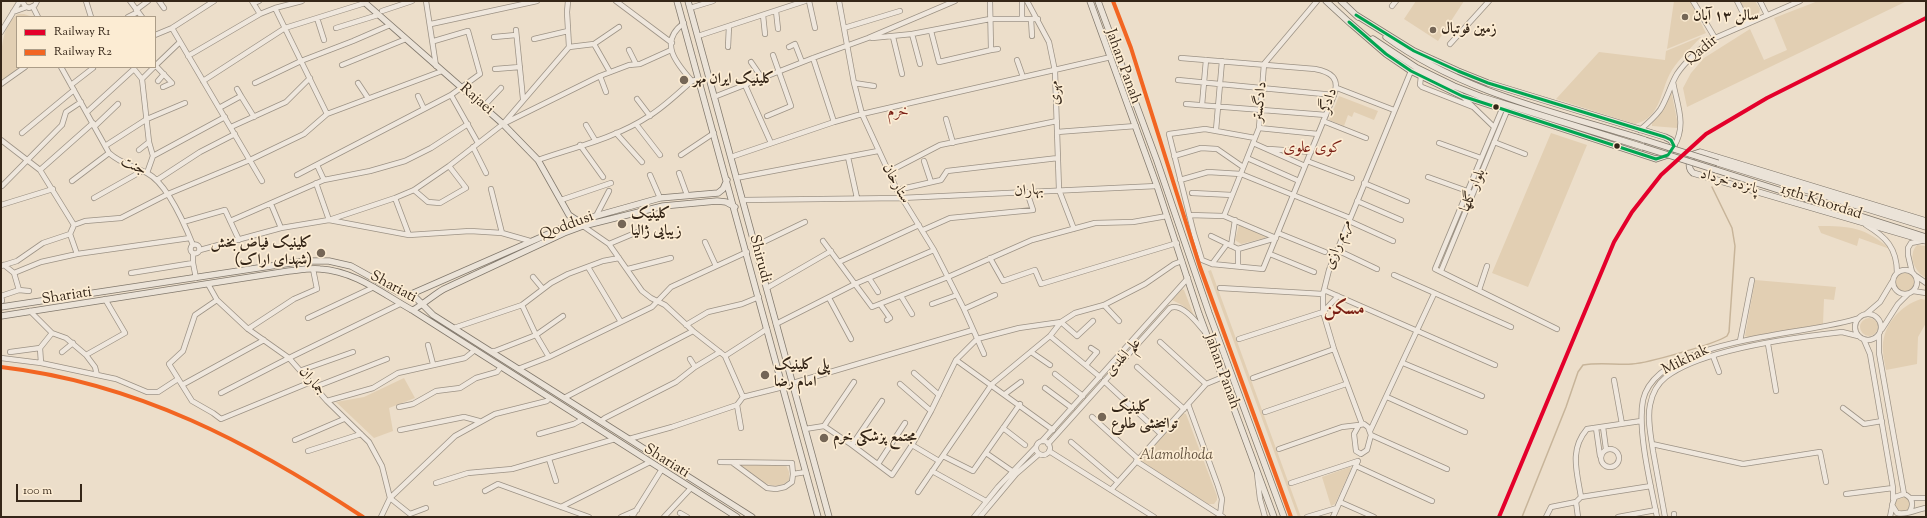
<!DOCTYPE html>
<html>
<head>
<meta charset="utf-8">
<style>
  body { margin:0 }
  #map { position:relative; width:1927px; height:518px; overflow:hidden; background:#ecdeca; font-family:"Sorts Mill Goudy",serif }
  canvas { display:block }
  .frame { position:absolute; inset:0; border:2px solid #352618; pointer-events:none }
  .legend { position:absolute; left:16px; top:16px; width:140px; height:52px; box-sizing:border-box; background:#fcecd3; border:1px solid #ac9d88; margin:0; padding:5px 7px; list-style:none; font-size:12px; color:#352618 }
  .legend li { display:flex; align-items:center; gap:8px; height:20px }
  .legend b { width:20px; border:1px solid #ac9d88 }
  .scale { position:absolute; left:16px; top:484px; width:66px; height:18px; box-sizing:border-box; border:2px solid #352618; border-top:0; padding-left:5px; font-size:12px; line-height:14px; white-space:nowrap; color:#352618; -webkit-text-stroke:3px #fcecd3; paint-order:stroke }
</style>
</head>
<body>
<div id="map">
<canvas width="1927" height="518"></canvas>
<div class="frame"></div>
<ul class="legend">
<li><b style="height:5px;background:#e4002b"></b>Railway R1</li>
<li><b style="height:5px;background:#f26522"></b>Railway R2</li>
</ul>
<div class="scale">100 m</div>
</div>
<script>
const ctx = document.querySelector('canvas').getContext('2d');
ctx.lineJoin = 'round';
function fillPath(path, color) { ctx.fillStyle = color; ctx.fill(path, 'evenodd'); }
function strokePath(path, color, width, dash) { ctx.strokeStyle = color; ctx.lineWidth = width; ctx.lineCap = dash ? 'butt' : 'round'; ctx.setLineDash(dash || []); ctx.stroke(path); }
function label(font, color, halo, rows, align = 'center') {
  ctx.font = font + ' "Sorts Mill Goudy",Amiri,serif'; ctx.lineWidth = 3.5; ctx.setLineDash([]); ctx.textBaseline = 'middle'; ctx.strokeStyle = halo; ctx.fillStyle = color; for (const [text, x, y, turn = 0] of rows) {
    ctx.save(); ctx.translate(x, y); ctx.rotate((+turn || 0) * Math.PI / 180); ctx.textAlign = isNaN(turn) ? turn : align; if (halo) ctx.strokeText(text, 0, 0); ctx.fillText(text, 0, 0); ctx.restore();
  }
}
fillPath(new Path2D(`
  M1416 1H1464L1438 41 1404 19Z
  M1674 1H1690L1706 33 1667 49Z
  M1740 1H1755L1760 9 1758 16 1752 18 1747 15Z
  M1818 1H1907L1687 107 1683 88 1691 73 1704 58 1750 29 1764 60 1787 50 1774 18Z
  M18 14H24L33 17H17V67H21L3 80 1 76C1 56 0 26 18 14Z
  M1700 37H1701C1691 48 1680 58 1672 70 1660 89 1662 118 1635 124L1556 99 1599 52 1665 60 1666 51Z
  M1671 90 1678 125 1677 128 1652 126V123L1662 111Z
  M1339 96 1378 111 1374 120 1354 112 1352 117 1348 115 1344 126 1329 120Z
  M1551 133 1587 145 1528 287 1492 273Z
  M1239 225 1266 236 1265 238 1241 244 1235 240Z
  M1818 226C1850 226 1865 227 1890 249L1859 238 1857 246 1821 233Z
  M1917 245 1926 246V278C1915 272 1907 256 1917 245Z
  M1211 270 1301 517H1298L1208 271Z
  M1895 283a10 10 0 1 1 20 0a10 10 0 1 1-20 0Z
  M1755 280 1836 287 1834 300 1824 299 1823 324 1748 337 1745 336Z
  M1182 289 1184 290 1194 316 1182 305 1172 300Z
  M1921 299 1926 300V323L1918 337 1917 364 1886 370C1885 364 1883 357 1883 351 1881 327 1899 306 1921 299Z
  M1860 327a9 9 0 1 1 18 0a9 9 0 1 1-18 0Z
  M404 378 415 398 389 408 393 431 374 438 336 402 364 397Z
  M1183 413 1186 414 1217 496V500L1214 504H1208L1141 461Z
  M738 464 786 465 789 472V480C773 496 752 474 738 464Z
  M1350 467 1351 469 1335 504 1331 506 1322 477Z
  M1894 504a8 8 0 1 1 16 0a8 8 0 1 1-16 0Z`), '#e2cfb3');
strokePath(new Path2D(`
  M1522 517 1566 407 1578 372 1583 365C1599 362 1616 365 1632 364 1648 363 1715 344 1727 336L1729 332 1735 246 1732 228 1712 187`), '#c7b499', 1.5);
const minor = new Path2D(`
  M22 1 25 6 29 8 35 5 37 1
  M86 1 91 17
  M130 1 142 17
  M159 1 164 8
  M252 1 260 14
  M426 1 436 66
  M616 1 672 43
  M809 1 815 28
  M839 1 854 83 862 114 897 190 934 250 964 309 984 354
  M1027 1 1049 42 1055 71 1059 190 1074 229
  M1693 1 1715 38
  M1737 1 1748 23
  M1760 1 1767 15
  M254 3 259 1
  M1392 6 1396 1
  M33 7 38 17
  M275 8 327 114
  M690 8 713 1
  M136 10 148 1
  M382 11 412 1
  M776 11 778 29
  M13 12 27 7
  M763 15 765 34
  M128 17 138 12
  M317 18 324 40
  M1022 19V1
  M1031 19 1032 36
  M684 23C658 42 676 63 692 81
  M431 24 537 1
  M172 28 262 181
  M336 28 378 15
  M844 28 900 11
  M516 30 523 99
  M931 31 939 62 991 50 990 1
  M1 32 20 1
  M912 34 920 64
  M155 35 172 28 214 1
  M698 36 805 1
  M494 37 516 35
  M893 37 902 74
  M872 38 912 34 990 19H1038
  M534 39 568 31
  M594 44 610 72
  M1450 44 1489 1
  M569 47 594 44 619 27
  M728 47 729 26
  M789 47 795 44 802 62
  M629 50 636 64
  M991 50 998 49
  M188 56 260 14 275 8 302 1
  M813 58 834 122
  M1181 58 1315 69C1331 72 1340 78 1334 95L1263 269 1212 264 1202 260 1194 234 1169 134 1205 129 1255 138
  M1017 60 1023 77
  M751 62 762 78
  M342 65 406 39
  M155 66 180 42
  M156 66 172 83 163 87
  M61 67 109 153C121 164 134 166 147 173 168 184 185 225 193 245
  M495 69 520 67
  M600 76 606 92
  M1421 76 1420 85 1422 87 1473 107
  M1178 80 1334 95
  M158 81 164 74
  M203 81 285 28 365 3
  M1673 82C1677 105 1687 125 1674 146
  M255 83 301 61 353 41 390 25
  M358 83 368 98
  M854 83 874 86
  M1 84 25 67
  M71 85 93 68
  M745 85 771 143
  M1337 88 1394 110
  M237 89 241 96
  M451 95 478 143
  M418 96 424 109
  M1462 96 1494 127
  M714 97 813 58 868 38 955 1
  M637 99 650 116
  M1186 104 1326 115
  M1202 105 1206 60
  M483 107 501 88
  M219 108 241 96 254 117
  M1502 109 1435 269 1557 329
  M87 112 134 69 142 79
  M767 116 791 106 773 55
  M946 119 953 143
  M1323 121 1366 138
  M503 124 600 76 629 65 640 64 671 50
  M636 124 660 155
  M586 125 595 140
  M95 126 118 104
  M231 127 286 102 310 78
  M1259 128 1318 134
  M1216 130 1222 61
  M1640 130C1647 124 1654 118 1660 110 1667 99 1670 86 1677 74 1687 59 1701 48 1715 38L1800 1
  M1057 132 1136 126
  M22 133 74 90
  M616 133 642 162
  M1 140 40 170 74 225
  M1494 142 1525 154
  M1253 143 1305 166
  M1439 143 1481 158
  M580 145 603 177
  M105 146 147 119 185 103
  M473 147 486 173
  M1269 149 1311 152
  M139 150 149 142
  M681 155 714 133
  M153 156 225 117
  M1174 156 1201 148 1217 149 1243 167
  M731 157 834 122 862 114 1111 57
  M848 157 857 198
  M1247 158 1299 181
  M538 160C575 147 616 138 649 116 664 107 678 93 692 81L699 79
  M924 161 931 182
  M1307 161 1352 178
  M317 165 324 180
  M40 170 93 123
  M888 172 940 145 1057 121
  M147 173 153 156 149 142 142 79 154 67
  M679 173 687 195
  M297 175 451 95 480 74 468 31 434 41
  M650 175 660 198
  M1428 177 1470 192
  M736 178 878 151
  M157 180 200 152 235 134
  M1180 180 1208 172 1241 174 1350 218
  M72 181 109 153
  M316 183 329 220 395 198 414 190 449 166 503 124 569 47 567 12 568 1
  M1364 183 1407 201
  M2 186 62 125 66 112 81 102
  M491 189 502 233
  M414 190 428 202 440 203 466 188 449 166
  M897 190 941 180 947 171 1058 158
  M1192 193 1232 195
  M94 198 142 171
  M395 198 409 235
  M561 200 611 183
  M743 200 901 198 1157 186
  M1357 201 1401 220
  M271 204 281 228
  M1 205 53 189
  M1189 215 1224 216 1276 238
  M596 216 609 191
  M1224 216 1259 128 1264 64 1317 1
  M230 221 324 180 370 171 405 161 431 148 468 124
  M1349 221 1393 241
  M183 222 225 210 239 240
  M1866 225C1886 237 1897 248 1897 273
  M583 226 609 244 642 291 651 298 665 305 693 331 725 356 743 397
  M923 230 950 218 1033 210 1027 192
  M1278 233 1325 252
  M70 234 77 254
  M1211 236 1238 249 1276 238
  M823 241 872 307 948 277 1032 240 1095 223 1133 222 1167 216
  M705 242 716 266
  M609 244 647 228
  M190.5 249a4.5 4.5 0 1 1 9 0a4.5 4.5 0 1 1-9 0Z
  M755 246 805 222
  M1231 246 1235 220
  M200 250 281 228 329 220 409 235 470 231 502 233 530 241
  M1337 250 1377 269
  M193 253V263L196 278
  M1270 254 1314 272
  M990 258 1003 281 1035 270 1041 284 1177 243
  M839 262 919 225
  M1212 264 1227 244
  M1 266 17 261 43 243 70 234 74 225 85 221 121 218 168 194 250 160 304 134 327 114 442 71
  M1238 266V249
  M588 267 621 322
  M628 269 671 258
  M1893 282a12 12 0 1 1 24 0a12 12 0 1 1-24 0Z
  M1441 271 1507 111
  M1912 272 1908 255V248L1911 243 1921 241
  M14 273 41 262 77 254 190 238
  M131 273 193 263
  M1394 275 1511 327
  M1916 276 1926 283
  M533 277 543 289
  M869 278 878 292
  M208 284 217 300 248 329 289 358 327 401 369 442 382 466 390 498
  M767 288 831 251
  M1220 288 1323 294
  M19 290 29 291
  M1324 290 1495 365
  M1479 290 1487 266
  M1913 291 1926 293
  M901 296 912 314
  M829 298 851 339
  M217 300 195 315 183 351 169 364 192 401 213 413 221 419 311 382
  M2 301 1 296 19 290 14 273 4 265
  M880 304 890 318 887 320
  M932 304 957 295
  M522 305 536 335 549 357
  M1104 305 1119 321
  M964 309 995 295
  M30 311 52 333 66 338 86 355 95 367 97 375
  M1855 327a13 13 0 1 1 26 0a13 13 0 1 1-26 0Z
  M1866 314 1880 302 1892 282
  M308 318 374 287
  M776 324 855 284 934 250
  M686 325 708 312 742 304 759 297
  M454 328 522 305 551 283 568 274 603 261 619 258
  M248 329 294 299 317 289 313 269
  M1882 329 1898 304 1908 294
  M1879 335V353L1904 494
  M1050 336 1100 377
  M1239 339 1323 312 1338 296
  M1864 340 1870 354 1893 488V499
  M1740 341 1752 280
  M1160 342 1206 384
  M1768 344 1776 391
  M428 345 433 364
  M491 351H495L536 335 563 316
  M10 352 40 348
  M62 352 73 343
  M1031 352 1050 365
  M86 355 125 333 105 299
  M725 356 767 329
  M1713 356 1719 372
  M1 358 41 363 116 379 147 392H158L178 379
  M690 359 695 367
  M956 360 1053 430
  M41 363 40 348 52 333
  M1403 363 1482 396
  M1086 365 1097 352 1091 348
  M1137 367 1184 409
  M518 369 549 357 652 307 671 287 747 252
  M302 370 353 352
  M914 373 939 395
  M1055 374 1083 396
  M1253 378 1334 349
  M1614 380 1622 424
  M1104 381 1161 434
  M793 383 973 330
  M900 384 931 411
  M182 385 264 340
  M315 387 387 359
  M1045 388 1072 408
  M221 393 289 358 400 304
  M1005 394 1021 382
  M1387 397 1465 432
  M564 398 693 331
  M327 401 373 388 398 373 465 358 475 350
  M1188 404 1218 486 1222 499 1220 515
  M737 405 741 428
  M399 407 413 404 436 391 460 388 476 378 497 372 501 367
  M1843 408 1864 424 1882 421
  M1265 412 1346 384
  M1092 417 1138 459
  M601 421 605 418 676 382 695 367 720 352
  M1362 424 1334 349 1323 312V294L1329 270 1411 71
  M1364 424 1368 427 1371 435 1367 450 1361 454 1356 451 1354 434 1359 425Z
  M824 426 854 382
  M1603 427 1606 449
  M1003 428 1025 445
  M1596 428 1600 456
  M805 429 824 426 852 445 892 475 912 445 931 411 956 360 977 339 1019 328 1061 322 1075 313 1104 305 1145 284 1174 264 1182 261
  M400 430 464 417 479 421
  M1370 431 1434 294
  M539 434 574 424 583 419
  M1371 435 1447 469
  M629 439 672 427 737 405 743 397 783 387
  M295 440 344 419
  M1042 441 1188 278
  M1036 448a7 7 0 1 1 14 0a7 7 0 1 1-14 0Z
  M1071 442 1118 482
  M1048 444 1170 308C1182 302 1198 324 1205 332
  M1652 444 1743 464 1820 452 1826 482
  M852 445 882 401
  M912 445 939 461
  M1601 458a9 9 0 1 1 18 0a9 9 0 1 1-18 0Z
  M1279 449 1342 427 1359 425
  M308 451 361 434
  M1049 451 1154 517
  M986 453 1012 471
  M943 456 973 471 1020 404
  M549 459 556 481
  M1136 461 1223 517
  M720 462 792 463 793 474 792 482 785 487 776 489 767 488 733 463
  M878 464 905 423
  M1356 466 1432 501
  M932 471 986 501
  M793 474 806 472
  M1257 474 1260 499 1265 517
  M436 483 468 473 512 469 615 439
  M1291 483 1358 461
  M1111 490 1206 384 1223 377
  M485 491 498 484 589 517
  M918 492 992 384 1050 336 1061 322 1077 336 1093 321
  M1846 494 1893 488
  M1581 497C1577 472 1569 450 1587 429L1641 421
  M390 498 410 514 426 508
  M1910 498H1926
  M1340 502 1374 517
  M1576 502 1581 497 1651 486
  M1576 502 1578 517
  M561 507 650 462
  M1910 511C1914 504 1912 497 1904 494L1895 497 1892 505 1897 513C1906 516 1917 509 1926 508
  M680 513 687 517
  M1674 514V517
  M381 517 390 498 455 436 495 414 547 401 550 398
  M621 517 637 510
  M632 517 662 469
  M664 517 691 488
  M974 517 998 487 1036 447
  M980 517 1016 474 1039 454
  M1307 517 1337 508
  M1333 517 1357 463
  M1546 517 1551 507 1576 502
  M1618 517 1656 510
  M1657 517C1651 486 1637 430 1643 400 1657 337 1808 336 1859 318
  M1665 517C1661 495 1657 473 1653 451 1651 436 1647 420 1650 405 1652 394 1657 384 1666 377 1702 349 1797 337 1842 332L1858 336
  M1890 517 1892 507`);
const major = new Path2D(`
  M363 1 503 124 538 160 569 215 578 221
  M677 1 818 517
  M688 1 829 517
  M1090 1 1157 186 1199 314 1274 517
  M1098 1 1157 161 1209 313 1284 517
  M1326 1 1351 24
  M1341 1 1358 17
  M1349 22 1386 54 1411 71 1462 96 1656 159 1668 155 1674 146 1671 140 1665 137 1488 83 1458 71 1414 51 1356 15
  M1386 37C1461 92 1558 113 1645 140
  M1373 39 1417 68 1454 86 1482 97 1643 147
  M1718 163 1926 227
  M1716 170 1926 237
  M1926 221 1700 152 1694 154C1689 160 1687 168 1693 173L1926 241
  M409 295 578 221 660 198 718 193 723 189 727 180
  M1 307 304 261H329L351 266 398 292 415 297 433 315 752 517
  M412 310C416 310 436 293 444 289L564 233 583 226 663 206 717 201 726 202 735 207
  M1 316 289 271C299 270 310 268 320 269 355 271 383 294 412 310L737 517`);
strokePath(minor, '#9c9285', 6);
strokePath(major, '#82796d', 7);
strokePath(minor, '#efe7dd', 4.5);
strokePath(major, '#ebe3d8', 5.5);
strokePath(new Path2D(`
  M1113 1 1131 48 1200 267 1291 517`), '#aba59c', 1.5, [7, 7]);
const majorBridge = new Path2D(`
  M1645 140 1718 163
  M1643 147 1716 170`);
strokePath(majorBridge, '#82796d', 7, []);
strokePath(majorBridge, '#ebe3d8', 5.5);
strokePath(new Path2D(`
  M1349 22 1386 54 1411 71 1462 96 1656 159 1668 155 1674 146 1671 140 1665 137 1488 83 1458 71 1414 51 1356 15`), '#00a651', 3);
strokePath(new Path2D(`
  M1499 517 1614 242 1632 212 1661 175 1706 134 1767 98 1926 18`), '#e4002b', 4);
strokePath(new Path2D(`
  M1113 1 1131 48 1200 267 1291 517
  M1 367C137 383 251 443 363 517`), '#f26522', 4);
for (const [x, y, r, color] of [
  [1685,17,4,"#756656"],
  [1433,30,4,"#756656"],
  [684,80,5,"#756656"],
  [1496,107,3.5,"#352618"],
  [1617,146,3.5,"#352618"],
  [622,224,5,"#756656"],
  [321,253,5,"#756656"],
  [765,375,5,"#756656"],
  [1102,417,5,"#756656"],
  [824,438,5,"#756656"]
]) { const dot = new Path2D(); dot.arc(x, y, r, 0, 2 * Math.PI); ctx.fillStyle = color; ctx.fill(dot); strokePath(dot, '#fcecd3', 1.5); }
label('bold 15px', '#352618', '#fcecd3', [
  ["سالن ۱۳ آبان",1693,17],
  ["زمین فوتبال",1441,30],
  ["کلینیک ایران مهر",693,80],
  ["کلینیک",631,215],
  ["زیبایی ژالیا",631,232],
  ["کلینیک فیاض بخش",312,244,"right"],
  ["(شهدای اراک)",312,261,"right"],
  ["پلی کلینیک",774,366],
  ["امام رضا",774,383],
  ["کلینیک",1111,408],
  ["توانبخشی طلوع",1111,425],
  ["مجتمع پزشکی خرم",833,438]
], 'left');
label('15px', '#352618', '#fcecd3', [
  ["Qadir",1702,51,-39],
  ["Jahan Panah",1122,67,70],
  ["مهری",1056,93,-92],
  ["Rajaei",476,100,41],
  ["دادگر",1330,101,-72],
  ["دادگستر",1261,102,-84],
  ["جنت",133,167,26],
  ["پانزده خرداد",1729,183,16],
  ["ستارخان",895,184,61],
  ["بلوار گلها",1474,191,-68],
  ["بهاران",1029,192,-3],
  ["15th Khordad",1821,203,18],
  ["Qoddusi",567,227,-21],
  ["مریم رازی",1339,245,-69],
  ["Shirudi",759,259,75],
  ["Shariati",393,288,28],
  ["Shariati",67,297,-9],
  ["علم الهدی",1124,358,-48],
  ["Mikhak",1686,361,-26],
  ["Jahan Panah",1221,372,70],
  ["جماران",311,382,50],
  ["Shariati",666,462,32]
]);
label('italic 15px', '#5e4d3a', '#fcecd3', [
  ["Alamolhoda",1176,456]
]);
label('16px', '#7a1f14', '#fcecd3', [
  ["خرم",898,113],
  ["کوی علوی",1313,149]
]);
label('bold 19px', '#7a1f14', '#fcecd3', [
  ["مسکن",1344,311]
]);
</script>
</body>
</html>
